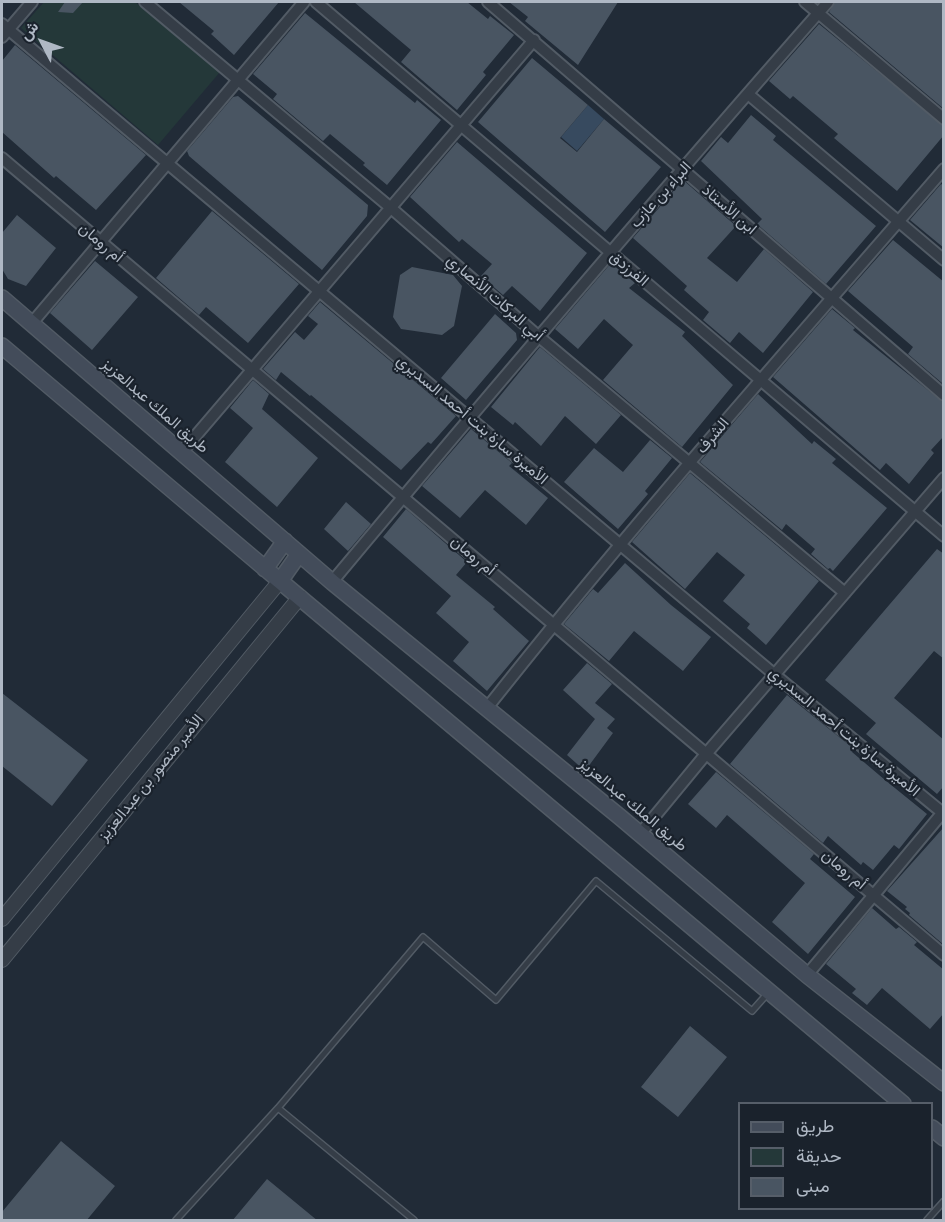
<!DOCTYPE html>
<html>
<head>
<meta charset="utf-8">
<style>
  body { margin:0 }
  #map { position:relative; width:945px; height:1222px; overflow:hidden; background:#212b37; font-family:Manrope,Vazirmatn,sans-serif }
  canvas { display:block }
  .frame { position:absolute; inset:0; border:3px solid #afb8c4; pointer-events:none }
  .legend { position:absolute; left:738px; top:1102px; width:195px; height:108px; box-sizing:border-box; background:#1a222c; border:2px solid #565e69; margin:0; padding:8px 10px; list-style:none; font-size:18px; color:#afb8c4 }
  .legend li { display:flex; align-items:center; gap:12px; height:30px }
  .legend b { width:30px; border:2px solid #565e69 }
  .north { position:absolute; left:12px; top:12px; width:60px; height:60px; -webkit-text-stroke:4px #1a222c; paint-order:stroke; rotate:311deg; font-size:16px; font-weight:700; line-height:24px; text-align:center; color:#afb8c4 }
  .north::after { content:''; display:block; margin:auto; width:21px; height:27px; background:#afb8c4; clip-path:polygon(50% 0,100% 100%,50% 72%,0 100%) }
</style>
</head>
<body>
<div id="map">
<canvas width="945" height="1222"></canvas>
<div class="frame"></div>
<ul class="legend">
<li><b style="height:8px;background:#434c5a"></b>طريق</li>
<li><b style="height:16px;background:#243839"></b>حديقة</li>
<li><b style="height:16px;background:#495562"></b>مبنى</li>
</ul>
<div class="north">ش</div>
</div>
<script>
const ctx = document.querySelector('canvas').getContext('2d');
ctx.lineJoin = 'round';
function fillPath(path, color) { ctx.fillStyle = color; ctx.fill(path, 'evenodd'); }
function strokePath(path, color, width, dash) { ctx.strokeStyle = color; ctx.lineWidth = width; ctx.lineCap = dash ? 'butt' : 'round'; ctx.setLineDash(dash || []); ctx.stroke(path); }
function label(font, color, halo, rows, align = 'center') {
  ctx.font = font + ' Manrope,Vazirmatn,sans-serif'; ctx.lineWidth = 4.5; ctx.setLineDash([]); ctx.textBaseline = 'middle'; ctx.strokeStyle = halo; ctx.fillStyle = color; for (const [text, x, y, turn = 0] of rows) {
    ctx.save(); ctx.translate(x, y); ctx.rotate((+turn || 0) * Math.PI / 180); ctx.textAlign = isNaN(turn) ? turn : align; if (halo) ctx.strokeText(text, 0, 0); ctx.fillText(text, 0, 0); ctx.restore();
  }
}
fillPath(new Path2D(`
  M44 2H135L220 72 158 145 21 28Z`), '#243839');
fillPath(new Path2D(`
  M588 105 604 119 577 151 561 137Z`), '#374a5f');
fillPath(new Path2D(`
  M65 2H83L73 13 58 12Z
  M179 2H279L234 55 211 34 214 31Z
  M354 2H467L488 19 490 16 514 35 483 72 486 75 457 110 401 62 411 50Z
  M509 2H618L578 65 525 21 528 17Z
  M835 2H944V109L829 12Z
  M305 13 415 103 417 100 441 120 387 185 363 165 365 163 330 134 323 141 273 99 277 94 253 74Z
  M819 24 944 126V135L897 191 834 138 838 134 793 96 790 99 769 81Z
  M15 45 146 155 96 210 56 176 54 178 2 132V61Z
  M532 58 588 105 560 138 577 152 604 119 661 167 605 232 478 122Z
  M238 96 368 205 367 216 322 270 189 156 187 151 233 97Z
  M751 115 776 136 773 140 876 226 826 284 757 224 762 219 701 161 721 137 728 143Z
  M457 142 587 253 540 311 512 286 503 295 481 276 492 264 462 239 459 242 410 197Z
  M683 180 736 226 707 258 737 282 764 249 813 292 763 353 739 332 730 343 703 320 709 312 684 290 687 286 633 238Z
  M941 184 944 186V248L910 220Z
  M212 211 299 284 248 343 206 307 199 315 156 278Z
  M17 215 56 248 26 286 8 279 2 269V233Z
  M893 240 944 282 942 383 908 354 913 347 848 291Z
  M95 261 138 297 92 350 50 313Z
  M611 263 635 283 629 288 685 332 682 336 733 385 682 447 603 380 633 345 604 319 578 349 555 329Z
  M412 267 453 275 462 286 454 326 442 335 401 329 393 317 400 275Z
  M320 302 456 416 431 444 428 442 401 470 311 395 310 396 281 372 276 380 263 369 295 332 304 340 318 324 308 316Z
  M832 309 855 328 853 330 944 403V436L931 450 934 453 909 484 886 463 880 470 773 377Z
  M495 314 516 333 517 340 466 400 441 378Z
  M540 347 621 415 596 444 565 416 541 446 515 422 513 425 491 407Z
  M253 380 269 394 262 409 318 458 277 507 225 462 253 428 230 408Z
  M758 394 812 444 814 441 836 459 832 463 887 508 833 571 830 568 828 569 811 554 815 549 786 524 782 530 700 462Z
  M471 429 512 463 509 466 548 498 526 525 485 490 460 518 422 486Z
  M650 440 672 458 645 491 648 494 618 529 564 482 594 448 623 472Z
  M690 473 819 581 766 645 747 628 750 624 723 601 745 575 717 552 685 589 632 542Z
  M346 502 371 524 348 551 324 529Z
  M406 509 467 562 456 575 495 607 493 609 529 641 487 691 453 661 469 642 436 613 451 596 383 537Z
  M937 549 944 554V659L934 651 894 698 944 740V786L937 794 866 734 876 723 825 680Z
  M625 563 671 605 711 637 683 671 634 631 609 661 564 624 593 589 598 593Z
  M587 663 612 684 595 703 615 719 607 728 613 733 585 771 567 755 595 719 563 690Z
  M2 693 88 760 52 806 2 766Z
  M787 695 854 749 852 752 885 780 927 814 899 849 894 845 873 870 863 862 861 865 828 836 823 843 730 764Z
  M716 772 814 854 810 859 855 897 808 954 772 922 805 883 727 815 716 828 688 804Z
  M944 827V945L909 915 910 913 905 909 907 907 887 891Z
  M872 908 896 929 899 927 917 942 914 945 944 970V1013L930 1029 882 988 867 1005 852 993 856 989 826 964Z
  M690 1026 727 1057 678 1117 641 1087Z
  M61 1141 115 1186 86 1221H2V1212Z
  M267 1179 318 1221H232Z`), '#495562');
const service = new Path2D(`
  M278 1108 414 1220
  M176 1220 278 1108 423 937 496 1000 596 881 752 1011 768 993
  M927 1220 944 1201`);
const minor = new Path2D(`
  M145 2 391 208 538 336 845 593
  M316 2 944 536
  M488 2 944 395
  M805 2 944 119
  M2 24 775 675 944 814
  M2 37 32 2
  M748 94 944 260
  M2 158 944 955
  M32 323 304 2
  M181 453 534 40
  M332 582C495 387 660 193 828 2
  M487 708C633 523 790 347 944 169
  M640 834 706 754 944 478
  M807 975 944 811`);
const tertiary = new Path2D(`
  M2 919 280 581
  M2 960 300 597`);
const secondary = new Path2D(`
  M2 298 332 582 620 817 807 975 944 1083
  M2 346 280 581
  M299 554 280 581 903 1104
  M265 569 285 541
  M932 1128 944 1138`);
strokePath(service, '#525b65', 8);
strokePath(minor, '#525b65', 14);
strokePath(tertiary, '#525b65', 16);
strokePath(secondary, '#525b65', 18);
strokePath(service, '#353d47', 5);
strokePath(minor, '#353d47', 10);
strokePath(tertiary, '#353d47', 14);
strokePath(secondary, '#434c5a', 15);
label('16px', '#afb8c4', '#1a222c', [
  ["البراء بن عازب",661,195,-48],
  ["ابن الأستاذ",729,210,41],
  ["أم رومان",101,243,40],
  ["الفرزدق",629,269,40],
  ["أبي البركات الأنصاري",495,298,41],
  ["طريق الملك عبدالعزيز",155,406,41],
  ["الأميرة سارة بنت أحمد السديري",472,420,40],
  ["الشرف",713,436,-50],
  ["أم رومان",473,556,40],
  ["الأميرة سارة بنت أحمد السديري",844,732,40],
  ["الأمير منصور بن عبدالعزيز",151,778,-51],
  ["طريق الملك عبدالعزيز",633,805,40],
  ["أم رومان",844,870,40]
]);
</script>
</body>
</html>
